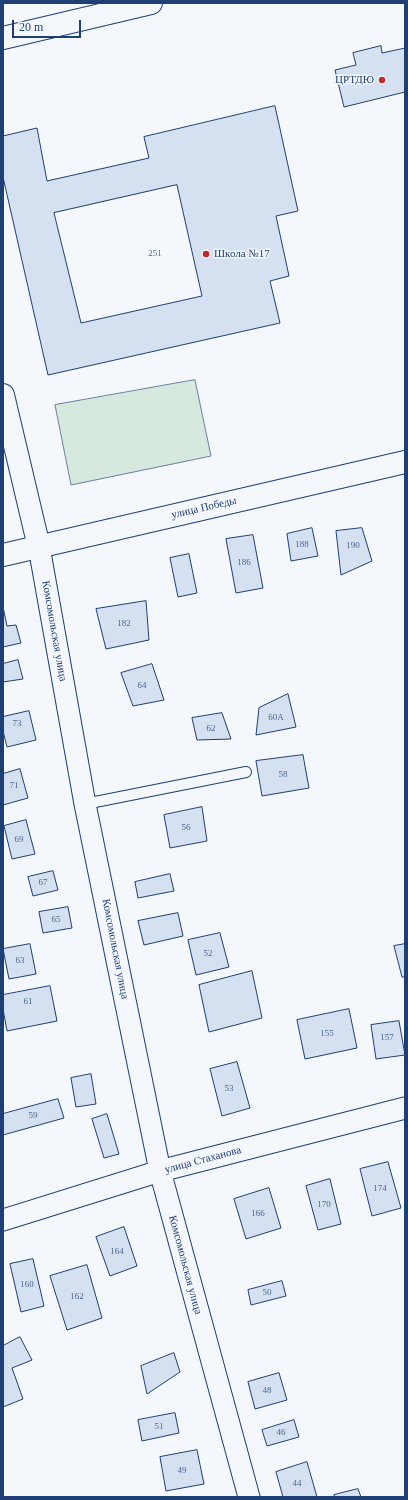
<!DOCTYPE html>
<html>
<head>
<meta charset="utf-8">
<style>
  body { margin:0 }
  #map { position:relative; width:408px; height:1500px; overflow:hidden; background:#f4f7fb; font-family:Georgia,serif }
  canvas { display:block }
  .frame { position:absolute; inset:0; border:4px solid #1d3f73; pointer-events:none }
  .scale { position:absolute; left:12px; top:20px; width:69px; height:18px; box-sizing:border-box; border:2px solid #1d3f73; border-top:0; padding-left:5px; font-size:12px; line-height:14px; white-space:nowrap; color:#1d3f73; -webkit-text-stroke:3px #f4f7fb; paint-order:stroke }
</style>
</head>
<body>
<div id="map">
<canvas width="408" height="1500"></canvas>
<div class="frame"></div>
<div class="scale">20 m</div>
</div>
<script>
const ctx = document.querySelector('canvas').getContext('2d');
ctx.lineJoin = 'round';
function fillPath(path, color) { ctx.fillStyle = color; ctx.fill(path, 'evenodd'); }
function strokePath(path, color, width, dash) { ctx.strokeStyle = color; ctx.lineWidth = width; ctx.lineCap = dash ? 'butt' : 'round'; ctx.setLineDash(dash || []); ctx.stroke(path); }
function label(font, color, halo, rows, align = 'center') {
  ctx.font = font + ' Georgia,serif'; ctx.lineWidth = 3; ctx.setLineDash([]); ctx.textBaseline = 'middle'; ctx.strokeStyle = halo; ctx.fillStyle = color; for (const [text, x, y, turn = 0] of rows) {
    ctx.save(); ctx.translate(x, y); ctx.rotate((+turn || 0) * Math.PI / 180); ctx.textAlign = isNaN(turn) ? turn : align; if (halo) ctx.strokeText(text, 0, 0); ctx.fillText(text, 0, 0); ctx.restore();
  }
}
const green = new Path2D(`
  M195 380 211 456 71 485 55 405Z`);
fillPath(green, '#d7e8df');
strokePath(green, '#687fa3', 1);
const building = new Path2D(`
  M381 46 382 53 405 48V92L344 107 335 70 356 65 353 53Z
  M275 106 298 211 276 216 289 276 270 281 280 323 48 375 3 177V136L37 128 47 181 149 158 144 137ZM177 185 202 296 81 323 54 213Z
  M312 528 318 556 291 561 287 534Z
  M362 528 372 561 341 575 336 531Z
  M253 535 263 588 236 593 226 539Z
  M189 554 197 593 178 597 170 558Z
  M146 601 149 640 106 649 96 609Z
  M3 607 7 626 16 625 21 643 3 647Z
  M18 660 23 679 3 682V664Z
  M152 664 164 700 133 706 121 673Z
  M288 694 296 727 256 735 259 708Z
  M29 711 36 740 7 747 3 731V717Z
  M222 713 231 739 197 740 192 718Z
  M303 755 309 788 262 796 256 761Z
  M20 769 28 798 3 805V774Z
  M202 807 207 841 170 848 164 815Z
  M26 820 35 854 12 859 4 826Z
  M53 871 58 890 33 896 28 877Z
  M170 874 174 891 138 898 135 882Z
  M68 907 72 928 43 933 39 912Z
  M178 913 183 936 144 945 138 921Z
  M220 933 229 967 196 975 188 940Z
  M30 944 36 974 9 979 3 949Z
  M405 944V977H402L394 946Z
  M252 971 262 1018 209 1032 199 985Z
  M50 986 57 1021 7 1031 3 1009V995Z
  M349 1009 357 1048 305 1059 297 1020Z
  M399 1021 405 1055 376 1059 371 1025Z
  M237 1062 250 1108 222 1116 210 1069Z
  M91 1074 96 1104 76 1107 71 1078Z
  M58 1099 64 1118 3 1135V1114Z
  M107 1114 119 1154 104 1158 92 1119Z
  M388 1162 401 1208 372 1216 360 1169Z
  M330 1179 341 1224 318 1230 306 1186Z
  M269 1188 281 1228 246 1239 234 1199Z
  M124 1227 137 1266 110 1276 96 1237Z
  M33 1259 44 1306 21 1312 10 1264Z
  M87 1265 102 1318 67 1330 50 1276Z
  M282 1281 286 1296 251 1305 248 1290Z
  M20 1337 32 1360 12 1368 23 1399 3 1407V1346Z
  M174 1353 180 1372 147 1394 141 1366Z
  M279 1373 287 1400 255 1409 248 1382Z
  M175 1413 179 1433 142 1441 138 1420Z
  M294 1420 299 1437 267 1446 262 1430Z
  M197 1450 204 1484 166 1491 160 1457Z
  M307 1462 317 1497H283L276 1472Z
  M358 1489 361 1497H335L334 1495Z`);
fillPath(building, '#d5e0f0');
strokePath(building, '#1d3f73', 1);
const service = new Path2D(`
  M85 804 246 772`);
const minor = new Path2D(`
  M39 547 85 804 160 1171 249 1497
  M3 1220 160 1171 405 1108`);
const tertiary = new Path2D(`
  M3 38 151 3
  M3 395 39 547
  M3 555 405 462`);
strokePath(service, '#1d3f73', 12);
strokePath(minor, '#1d3f73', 23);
strokePath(tertiary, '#1d3f73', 24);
strokePath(service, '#f4f7fb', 10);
strokePath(minor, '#f4f7fb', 21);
strokePath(tertiary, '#f4f7fb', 22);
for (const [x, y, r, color] of [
  [382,80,4,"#c62828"],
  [206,254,4,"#c62828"]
]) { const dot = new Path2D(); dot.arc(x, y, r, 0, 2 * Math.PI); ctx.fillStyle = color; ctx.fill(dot); strokePath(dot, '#f4f7fb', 1.5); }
label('9px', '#4b6792', null, [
  ["251",155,254],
  ["188",302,545],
  ["190",353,546],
  ["186",244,563],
  ["182",124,624],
  ["64",142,686],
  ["60А",276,718],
  ["73",17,724],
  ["62",211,729],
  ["58",283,775],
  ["71",14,786],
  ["56",186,828],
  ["69",19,840],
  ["67",43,883],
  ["65",56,920],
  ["52",208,954],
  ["63",20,961],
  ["61",28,1002],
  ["155",327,1034],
  ["157",387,1038],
  ["53",229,1089],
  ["59",33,1116],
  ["174",380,1189],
  ["170",324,1205],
  ["166",258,1214],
  ["164",117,1252],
  ["160",27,1285],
  ["50",267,1293],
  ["162",77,1297],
  ["48",267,1391],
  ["51",159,1427],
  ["46",281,1433],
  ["49",182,1471],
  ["44",297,1484]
]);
label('11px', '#1d3f73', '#f4f7fb', [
  ["ЦРТДЮ",374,80],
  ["Школа №17",214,254,"left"]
], 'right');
label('11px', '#1d3f73', '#f4f7fb', [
  ["улица Победы",204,508,-13],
  ["Комсомольская улица",54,631,80],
  ["Комсомольская улица",115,949,79],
  ["улица Стаханова",203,1160,-15],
  ["Комсомольская улица",185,1265,75]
]);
</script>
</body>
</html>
